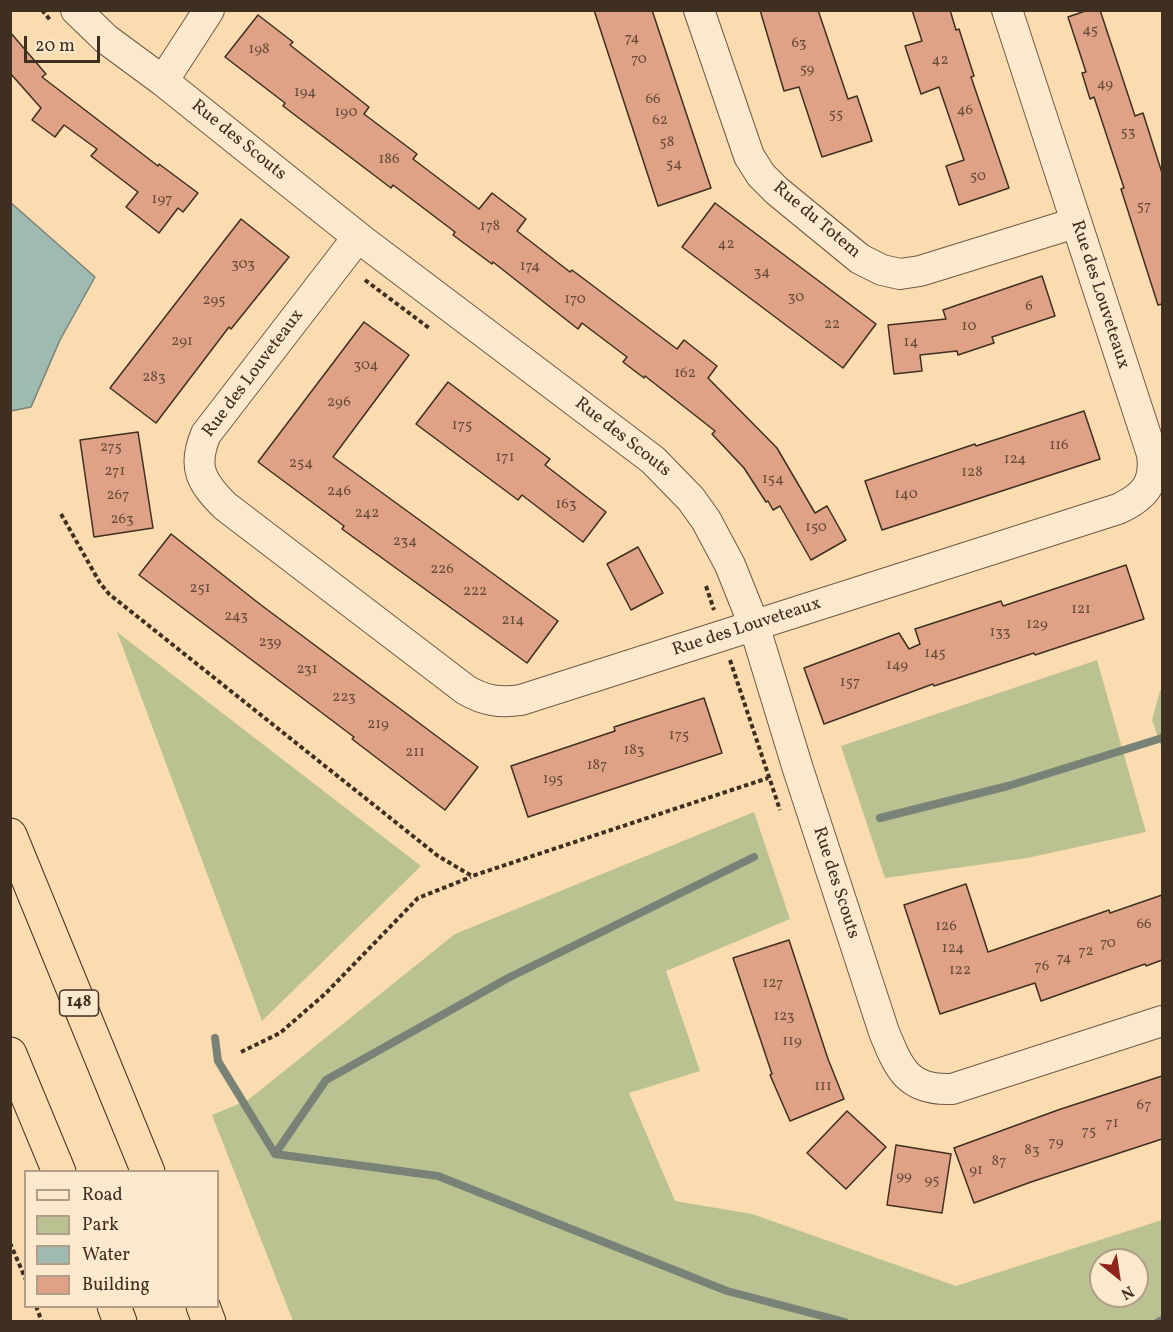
<!DOCTYPE html>
<html>
<head>
<meta charset="utf-8">
<style>
  body { margin:0 }
  #map { position:relative; width:1173px; height:1332px; overflow:hidden; background:#fbdcb0; font-family:Vollkorn,serif }
  canvas { display:block }
  .frame { position:absolute; inset:0; border:12px solid #3e2f21; pointer-events:none }
  .legend { position:absolute; left:24px; top:1170px; width:195px; height:138px; box-sizing:border-box; background:#fce8cc; border:2px solid #b09e88; margin:0; padding:8px 10px; list-style:none; font-size:18px; color:#3e2f21 }
  .legend li { display:flex; align-items:center; gap:12px; height:30px }
  .legend b { width:30px; border:2px solid #b09e88 }
  .north { position:absolute; left:1089px; top:1248px; width:60px; height:60px; box-sizing:border-box; background:#fce8cc; border:2px solid #b09e88; border-radius:50%; rotate:150deg; font-size:16px; font-weight:700; line-height:24px; text-align:center; color:#3e2f21 }
  .north::after { content:''; display:block; margin:auto; width:21px; height:27px; background:#8f2418; clip-path:polygon(50% 0,100% 100%,50% 72%,0 100%) }
  .scale { position:absolute; left:24px; top:36px; width:76px; height:27px; box-sizing:border-box; border:3px solid #3e2f21; border-top:0; padding-left:8px; font-size:18px; line-height:21px; white-space:nowrap; color:#3e2f21; -webkit-text-stroke:4px #fce8cc; paint-order:stroke }
</style>
</head>
<body>
<div id="map">
<canvas width="1173" height="1332"></canvas>
<div class="frame"></div>
<ul class="legend">
<li><b style="height:8px;background:#fce8cc"></b>Road</li>
<li><b style="height:16px;background:#b9c290"></b>Park</li>
<li><b style="height:16px;background:#9fbab1"></b>Water</li>
<li><b style="height:16px;background:#e0a286"></b>Building</li>
</ul>
<div class="north">N</div>
<div class="scale">20 m</div>
</div>
<script>
const ctx = document.querySelector('canvas').getContext('2d');
ctx.lineJoin = 'round';
function fillPath(path, color) { ctx.fillStyle = color; ctx.fill(path, 'evenodd'); }
function strokePath(path, color, width, dash) { ctx.strokeStyle = color; ctx.lineWidth = width; ctx.lineCap = dash ? 'butt' : 'round'; ctx.setLineDash(dash || []); ctx.stroke(path); }
function label(font, color, halo, rows, align = 'center') {
  ctx.font = font + ' Vollkorn,serif'; ctx.lineWidth = 4.5; ctx.setLineDash([]); ctx.textBaseline = 'middle'; ctx.strokeStyle = halo; ctx.fillStyle = color; for (const [text, x, y, turn = 0] of rows) {
    ctx.save(); ctx.translate(x, y); ctx.rotate((+turn || 0) * Math.PI / 180); ctx.textAlign = isNaN(turn) ? turn : align; if (halo) ctx.strokeText(text, 0, 0); ctx.fillText(text, 0, 0); ctx.restore();
  }
}
fillPath(new Path2D(`
  M117 632 421 866 262 1021Z
  M1097 660 1146 832 1027 858 885 878 841 746Z
  M1162 690V749L1152 720 1160 691Z
  M754 812 790 919 666 971 700 1071 629 1093 675 1201 752 1214 956 1286 1162 1220V1321H293L212 1115 248 1100 455 934ZM1101 1260H1137V1296H1101Z`), '#b9c290');
const water = new Path2D(`
  M10 202 95 277 60 340 31 407 11 411Z`);
fillPath(water, '#9fbab1');
strokePath(water, '#788277', 1.5);
strokePath(new Path2D(`
  M880 818 1008 786 1162 738
  M215 1038 218 1061 275 1154 438 1176 727 1291 845 1322
  M275 1154 326 1080 508 978 754 857
  M1158 1322 1162 1320`), '#788277', 8);
const building = new Path2D(`
  M594 10H652L711 188 658 206Z
  M760 10H818L848 99 857 96 872 141 822 157 799 87 784 91Z
  M912 10H950L956 30 959 29 974 76 971 77 1009 188 959 205 946 166 964 160 939 87 921 94 905 46 922 41Z
  M1088 10H1100L1135 116 1143 113 1162 173V304L1158 305 1121 189 1124 188 1094 97 1090 99 1082 73 1086 72 1068 17Z
  M258 15 293 42 290 45 369 107 364 114 417 154 413 159 479 209 492 193 526 219 517 231 570 272 572 270 677 349 684 340 717 366 708 378 777 448 815 513 827 506 846 540 811 560 780 506 773 510 768 501 766 502 744 468 712 434 715 431 645 376 644 378 623 362 627 357 582 323 578 329 493 262 492 264 453 235 455 232 393 185 391 188 283 106 285 103 225 57Z
  M10 32 46 74 42 77 158 166 159 164 198 193 183 212 178 208 159 233 126 207 138 192 91 156 97 149 64 125 55 137 32 120 41 108 10 73Z
  M715 203 876 324 843 368 682 247Z
  M241 219 289 257 231 329 229 327 156 423 110 388Z
  M1042 276 1055 316 992 337 994 343 958 355 957 351 920 355 922 371 894 374 888 325 946 319 943 310Z
  M364 322 409 355 333 457 558 621 527 663 342 529 344 526 258 462Z
  M448 382 550 459 545 465 606 512 583 542 522 495 518 500 416 424Z
  M1084 411 1100 459 882 530 865 481 975 444 976 446Z
  M138 432 153 528 94 537 80 440Z
  M171 534 261 605 478 767 445 810 352 739 354 737 139 575Z
  M638 547 663 593 631 610 607 564Z
  M1126 565 1144 619 1035 655 1034 653 934 686 933 684 824 724 804 668 899 633 909 649 920 644 915 629 1001 601 1003 606Z
  M704 698 722 753 528 817 511 766 615 731 614 727Z
  M966 884 988 952 1109 910 1110 913 1162 895V960L1146 966 1145 964 1041 1001 1035 983 940 1014 904 905Z
  M789 940 828 1059 844 1099 790 1121 770 1075 772 1074 733 958Z
  M1162 1076V1139L1031 1182 974 1203 954 1148 1058 1110Z
  M847 1111 886 1147 846 1189 807 1153Z
  M896 1145 951 1154 942 1213 887 1205Z`);
fillPath(building, '#e0a286');
strokePath(building, '#3e2f21', 1.5);
const street = new Path2D(`
  M76 10 106 39 163 81 363 241 653 460 691 499 706 520 730 565 754 625 798 769 884 1032C899 1069 908 1091 952 1089L1162 1021
  M699 10 749 156 761 175 777 191 860 259 882 270 900 274 920 271 1075 223
  M163 81 209 10
  M358 237 206 434C192 467 201 482 225 506L466 690C485 701 500 703 521 700L1118 509C1144 497 1156 484 1152 454L1007 10`);
const highway = new Path2D(`
  M10 835 148 1172
  M10 1054 59 1172
  M114 1306 120 1322
  M203 1306 209 1322`);
strokePath(street, '#6d5a45', 32);
strokePath(highway, '#3e2f21', 35);
strokePath(new Path2D(`
  M42 10 50 20
  M365 280 429 328
  M61 514 100 583 109 594 438 856 472 876 768 778
  M706 586 714 610
  M730 660 780 810
  M241 1052 280 1033 325 994 418 898 471 877
  M10 1243 26 1280
  M36 1306 42 1322`), '#3e2f21', 4, [4.5, 3]);
strokePath(street, '#fce8cc', 30);
strokePath(highway, '#fbdcb0', 33);
label('15px', '#664c3a', null, [
  ["45",1090,31],
  ["74",632,39],
  ["63",799,44],
  ["198",259,50],
  ["70",639,60],
  ["42",940,61],
  ["59",807,70],
  ["49",1105,85],
  ["194",305,93],
  ["66",653,100],
  ["46",965,111],
  ["190",346,113],
  ["55",836,115],
  ["62",660,121],
  ["53",1128,133],
  ["58",667,143],
  ["186",389,160],
  ["54",674,165],
  ["50",978,177],
  ["197",162,200],
  ["57",1144,207],
  ["178",490,227],
  ["42",726,245],
  ["303",243,265],
  ["174",530,267],
  ["34",762,273],
  ["30",796,298],
  ["170",575,300],
  ["295",214,301],
  ["6",1029,307],
  ["22",832,325],
  ["10",969,327],
  ["291",182,342],
  ["14",911,343],
  ["304",366,366],
  ["162",685,374],
  ["283",154,378],
  ["296",339,403],
  ["175",462,426],
  ["116",1059,446],
  ["275",111,448],
  ["171",505,458],
  ["124",1015,460],
  ["254",301,464],
  ["271",115,472],
  ["128",972,473],
  ["154",773,480],
  ["246",339,492],
  ["140",906,495],
  ["267",118,496],
  ["163",566,505],
  ["242",367,514],
  ["263",122,520],
  ["150",816,528],
  ["234",405,542],
  ["226",442,570],
  ["251",200,589],
  ["222",475,592],
  ["121",1081,610],
  ["243",236,617],
  ["214",513,621],
  ["129",1037,625],
  ["133",1000,633],
  ["239",270,643],
  ["145",935,654],
  ["149",897,666],
  ["231",307,670],
  ["157",850,683],
  ["223",344,698],
  ["219",378,725],
  ["175",679,736],
  ["183",634,751],
  ["211",415,753],
  ["187",597,766],
  ["195",553,780],
  ["66",1144,925],
  ["126",946,927],
  ["70",1108,944],
  ["124",953,949],
  ["72",1086,952],
  ["74",1064,959],
  ["76",1042,967],
  ["122",960,971],
  ["127",773,984],
  ["123",784,1017],
  ["119",792,1042],
  ["111",823,1087],
  ["67",1144,1106],
  ["71",1112,1124],
  ["75",1089,1132],
  ["79",1056,1143],
  ["83",1032,1151],
  ["87",999,1162],
  ["91",976,1171],
  ["99",904,1177],
  ["95",932,1181]
]);
for (const [x, y, w] of [
  [79,1003,39]
]) { const box = new Path2D(); box.roundRect(x - w / 2, y - 13, w, 26, 4.5); ctx.fillStyle = '#fce8cc'; ctx.fill(box); strokePath(box, '#3e2f21', 1.5); }
label('bold 16px', '#3e2f21', null, [
  ["148",79,1003]
]);
label('18px', '#3e2f21', '#fce8cc', [
  ["Rue des Scouts",238,141,39],
  ["Rue du Totem",816,221,40],
  ["Rue des Louveteaux",1099,295,72],
  ["Rue des Louveteaux",254,374,-53],
  ["Rue des Scouts",622,438,38],
  ["Rue des Louveteaux",747,628,-18],
  ["Rue des Scouts",835,883,72]
]);
</script>
</body>
</html>
